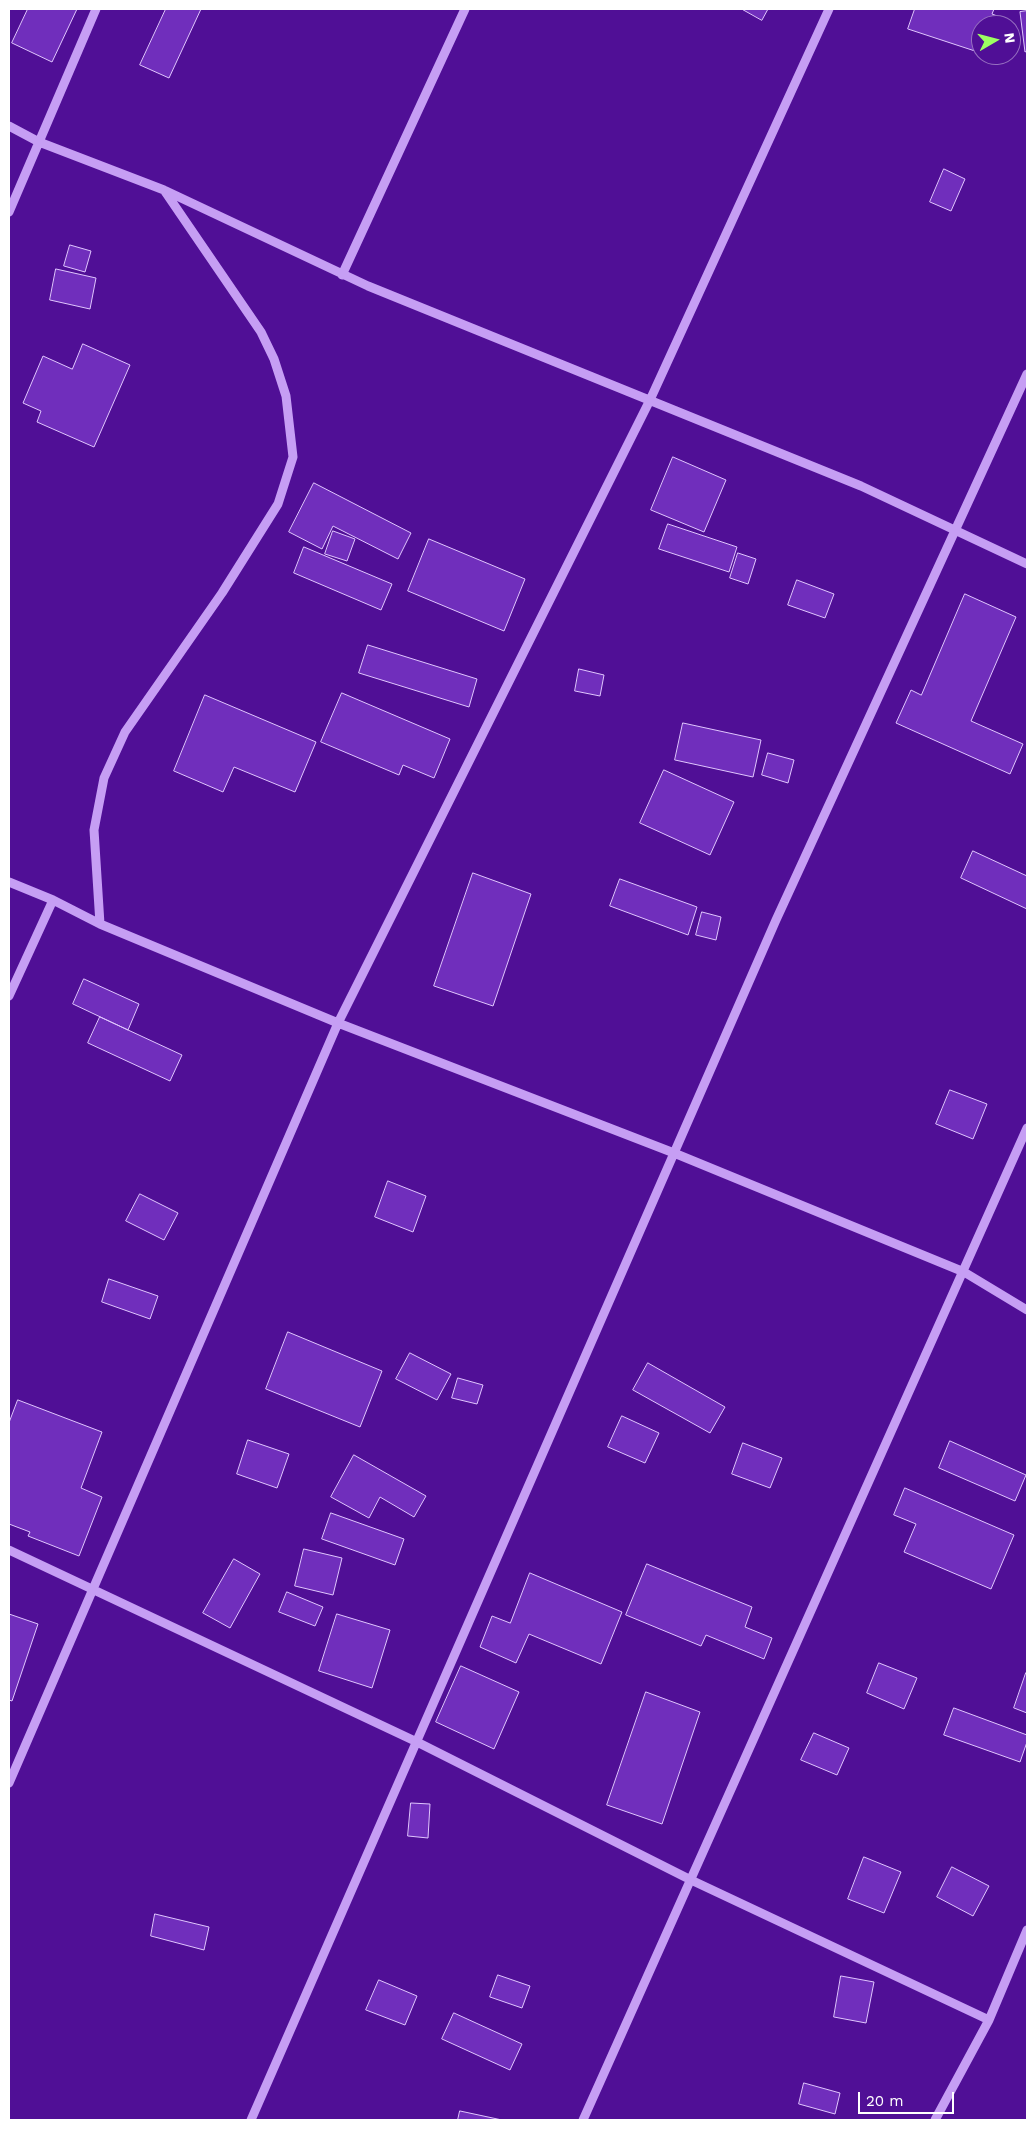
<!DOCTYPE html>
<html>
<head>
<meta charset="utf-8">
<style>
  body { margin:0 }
  #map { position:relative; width:1036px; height:2129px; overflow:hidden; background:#500f96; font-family:"Work Sans",sans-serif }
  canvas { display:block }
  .frame { position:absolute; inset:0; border:10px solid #fff; pointer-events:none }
  .north { position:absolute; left:971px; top:15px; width:50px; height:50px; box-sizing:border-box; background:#500f96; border:1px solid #966fc0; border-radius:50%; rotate:82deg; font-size:14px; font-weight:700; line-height:20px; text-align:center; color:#fff }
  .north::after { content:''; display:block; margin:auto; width:18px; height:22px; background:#9cff61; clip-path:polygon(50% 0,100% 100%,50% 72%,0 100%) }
  .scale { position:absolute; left:858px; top:2092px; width:96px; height:22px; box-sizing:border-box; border:2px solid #fff; border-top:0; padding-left:6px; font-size:15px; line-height:18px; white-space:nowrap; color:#fff; -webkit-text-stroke:4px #500f96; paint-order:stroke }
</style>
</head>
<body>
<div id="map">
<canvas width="1036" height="2129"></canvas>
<div class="frame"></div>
<div class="north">N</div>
<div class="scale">20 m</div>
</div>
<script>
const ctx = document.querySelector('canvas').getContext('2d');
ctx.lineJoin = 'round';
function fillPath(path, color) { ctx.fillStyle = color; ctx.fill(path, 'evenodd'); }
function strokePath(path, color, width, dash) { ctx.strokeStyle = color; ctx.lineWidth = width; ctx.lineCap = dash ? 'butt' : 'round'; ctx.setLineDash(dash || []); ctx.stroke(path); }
const building = new Path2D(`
  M28 9H77L52 62 12 43Z
  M166 9H201L169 78 140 65Z
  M742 9H768L762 20Z
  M915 9H994L992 14 1005 19 1003 25H981V53L908 29Z
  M1027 11V51L1025 52 1020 12Z
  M944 169 965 179 951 211 930 202Z
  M70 245 91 251 85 272 64 266Z
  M56 269 96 278 90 309 50 300Z
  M83 344 130 365 94 447 37 422 41 411 23 403 43 356 72 369Z
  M673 457 726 480 704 532 651 510Z
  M314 483 411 533 398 559 333 526 322 549 289 532Z
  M668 524 737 547 729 572 659 549Z
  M333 531 355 539 347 561 325 554Z
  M429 539 525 579 504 631 408 591Z
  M304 547 392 584 381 610 294 573Z
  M738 553 756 559 748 584 730 578Z
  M797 580 834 594 825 618 788 605Z
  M965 594 1016 617 971 721 1023 744 1010 774 896 723 911 690 921 695Z
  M368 645 477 679 469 707 359 673Z
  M579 669 604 675 600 696 575 691Z
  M342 693 450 739 434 778 403 765 399 775 321 742Z
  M205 695 316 742 295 792 234 767 223 792 174 771Z
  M683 723 761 740 753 777 675 760Z
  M768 753 794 760 788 783 762 775Z
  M664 770 734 802 710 855 640 823Z
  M973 851 1027 876V909L961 878Z
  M473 873 531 894 493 1006 434 986Z
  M620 879 697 907 688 935 610 906Z
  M702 912 721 917 716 940 696 935Z
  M84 979 139 1004 128 1030 73 1004Z
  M100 1017 182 1055 170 1081 88 1043Z
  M950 1090 987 1104 973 1139 936 1124Z
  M388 1181 426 1196 413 1232 375 1217Z
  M140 1194 178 1213 164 1240 126 1221Z
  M109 1279 158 1296 150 1319 102 1302Z
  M288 1332 382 1371 360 1427 266 1389Z
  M410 1353 451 1374 437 1400 396 1379Z
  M648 1363 725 1407 710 1433 633 1390Z
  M458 1378 483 1385 477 1404 452 1398Z
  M18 1400 102 1432 81 1488 102 1497 79 1556 28 1536 30 1532 9 1524V1423Z
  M622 1416 659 1433 645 1463 608 1447Z
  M248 1440 289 1454 277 1488 237 1474Z
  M950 1441 1026 1475 1015 1501 939 1468Z
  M743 1443 782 1458 770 1488 732 1474Z
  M354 1455 426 1496 414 1517 380 1497 369 1518 331 1497Z
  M905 1488 1014 1535 991 1589 904 1552 916 1524 894 1515Z
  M331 1513 404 1539 395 1565 322 1539Z
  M304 1549 342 1558 333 1595 295 1586Z
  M234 1559 260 1574 230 1628 203 1613Z
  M647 1564 752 1607 745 1627 772 1638 764 1659 706 1635 701 1646 626 1615Z
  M530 1573 622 1612 601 1664 529 1634 516 1663 480 1647 492 1616 510 1623Z
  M287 1592 323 1607 315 1626 279 1612Z
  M9 1614 38 1624 12 1701 9 1700Z
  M337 1614 390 1630 372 1688 319 1671Z
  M879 1663 917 1678 904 1709 867 1693Z
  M461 1666 519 1692 494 1749 436 1722Z
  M1026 1673 1027 1674V1713L1014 1708Z
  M646 1692 700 1712 662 1824 607 1805Z
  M954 1708 1027 1735V1742L1020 1762 944 1735Z
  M814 1733 849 1748 837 1775 801 1760Z
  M411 1803 430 1804 428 1838 408 1836Z
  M864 1857 901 1872 884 1913 848 1899Z
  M952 1867 989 1886 973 1916 937 1897Z
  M155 1914 209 1927 204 1950 151 1936Z
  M498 1975 530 1986 522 2008 490 1997Z
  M841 1976 874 1982 866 2023 834 2017Z
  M379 1980 417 1996 405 2025 366 2010Z
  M454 2013 522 2044 510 2070 442 2039Z
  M804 2083 840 2093 835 2114 799 2104Z
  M460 2111 502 2120H458Z`);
fillPath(building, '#702ebc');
strokePath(building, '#e0c6fe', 1);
strokePath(new Path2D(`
  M9 126 39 142 164 190 368 286 861 486 1027 564
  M9 212 96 9
  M342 275 465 9
  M9 882 53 900 100 924 338 1023 674 1153 964 1272 1027 1310
  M100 924 94 830 104 778 125 732 222 593 278 504 293 457 286 396 274 359 261 332 164 190
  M9 996 53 900
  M9 1550 417 1742 691 1880 989 2020
  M9 1783 338 1023 650 400 829 9
  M251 2120 776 920 1027 374
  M583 2120 1027 1128
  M935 2120 989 2020 1027 1930`), '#c69ef4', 9);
</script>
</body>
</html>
